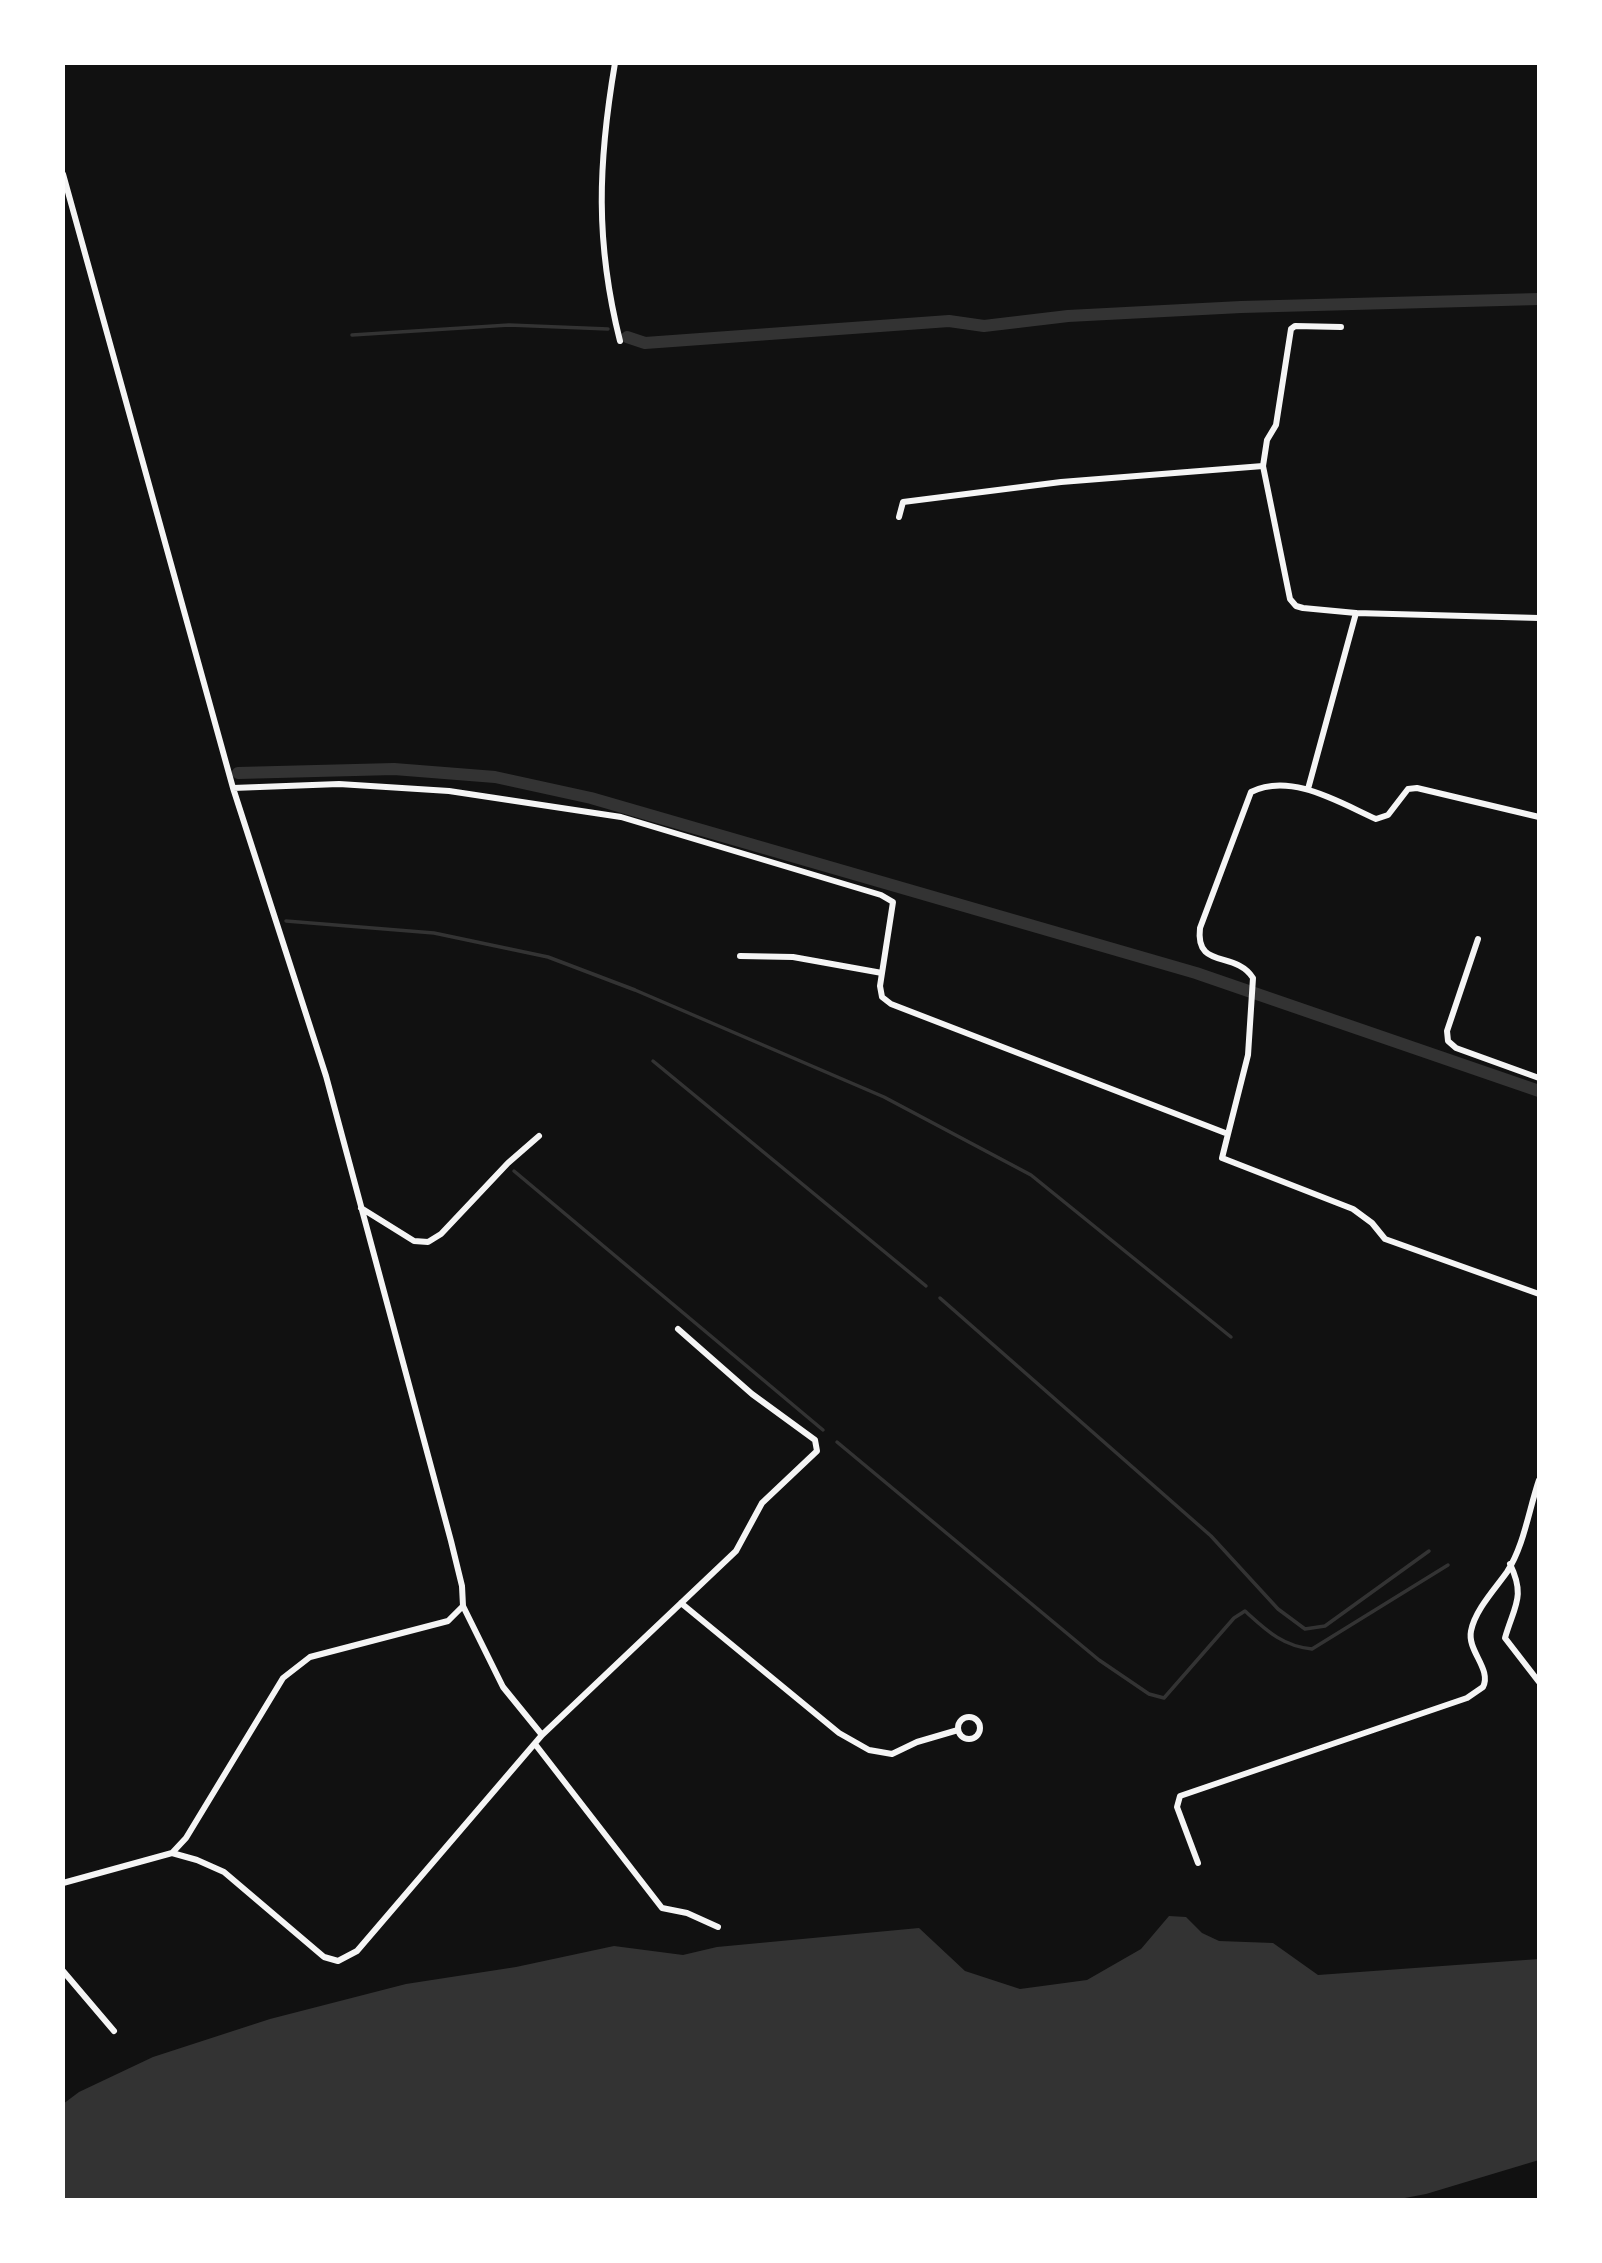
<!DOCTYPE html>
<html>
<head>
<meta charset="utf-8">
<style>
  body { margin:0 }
  #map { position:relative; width:1602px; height:2263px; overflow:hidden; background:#111; font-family:"Fira Sans",sans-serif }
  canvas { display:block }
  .frame { position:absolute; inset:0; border:65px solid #fff; pointer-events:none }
</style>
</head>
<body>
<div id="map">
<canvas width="1602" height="2263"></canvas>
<div class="frame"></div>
</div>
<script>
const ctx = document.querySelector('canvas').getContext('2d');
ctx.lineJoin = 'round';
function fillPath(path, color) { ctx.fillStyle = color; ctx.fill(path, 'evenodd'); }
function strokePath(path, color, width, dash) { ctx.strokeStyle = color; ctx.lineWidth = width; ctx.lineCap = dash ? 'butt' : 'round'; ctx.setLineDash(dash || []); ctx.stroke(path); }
fillPath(new Path2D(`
  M1169 1916 1186 1917 1202 1933 1219 1941 1273 1943 1318 1975 1539 1959V2160L1426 2194 1394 2200H63V2104L79 2092 153 2057 270 2019 406 1984 516 1967 614 1946 683 1955 717 1947 919 1928 965 1971 1020 1989 1087 1980 1141 1949Z`), '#333');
strokePath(new Path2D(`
  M352 335 509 325 608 329
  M286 921 434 933 548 957 635 990 884 1097 1031 1175 1231 1337
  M653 1061 926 1286
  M514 1171 823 1430
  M940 1298 1211 1536 1278 1609 1305 1629 1325 1626 1429 1551
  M837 1442 1099 1660 1149 1694 1164 1698 1234 1618 1245 1611C1266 1630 1282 1646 1312 1649L1448 1565`), '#333', 3.5);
strokePath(new Path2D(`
  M627 337 645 343 949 321 984 326 1068 316 1241 307 1539 299
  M238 773 394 769 495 777 591 798 1196 973 1539 1091`), '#333', 12);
strokePath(new Path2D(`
  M615 63C598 163 595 242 620 341
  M63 174 233 788 326 1076 451 1541 462 1586 463 1606 448 1621 310 1657 283 1678 186 1838 172 1853 63 1883
  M1341 327 1295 326 1291 329 1276 425 1267 440 1263 466 1290 599 1296 606 1303 608 1356 613 1539 618
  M899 517 903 502 1061 482 1263 466
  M233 788 339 784 449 791 621 817 881 895 893 902 880 986 882 997 891 1004 1228 1134 1222 1158 1353 1209 1372 1223 1385 1239 1539 1294
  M1308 789 1356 613
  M1478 939 1447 1031 1448 1041 1456 1048 1539 1078
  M740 956 793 957 882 973
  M1228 1134 1248 1055 1253 978C1235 950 1195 970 1200 928L1251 792C1291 772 1340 803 1376 819L1388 815 1408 789 1417 788 1539 817
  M361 1208 414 1241 428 1242 441 1234 508 1163 539 1136
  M1510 1564C1526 1597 1514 1606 1505 1638L1539 1682
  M681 1603 839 1733 869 1750 892 1754 917 1742 958 1730
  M463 1606 503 1687 542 1735
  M958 1728a11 11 0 1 1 22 0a11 11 0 1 1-22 0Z
  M535 1744 662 1908 687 1913 718 1927
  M172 1853 197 1860 224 1872 324 1957 338 1961 357 1951 542 1735 736 1551 762 1503 817 1451 815 1440 752 1394 678 1329
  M1198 1863 1177 1807 1180 1796 1467 1698 1483 1687C1492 1669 1467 1651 1471 1631 1475 1610 1495 1589 1507 1572 1524 1546 1529 1509 1539 1480
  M63 1971 114 2031`), '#f5f5f5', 6);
</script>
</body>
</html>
